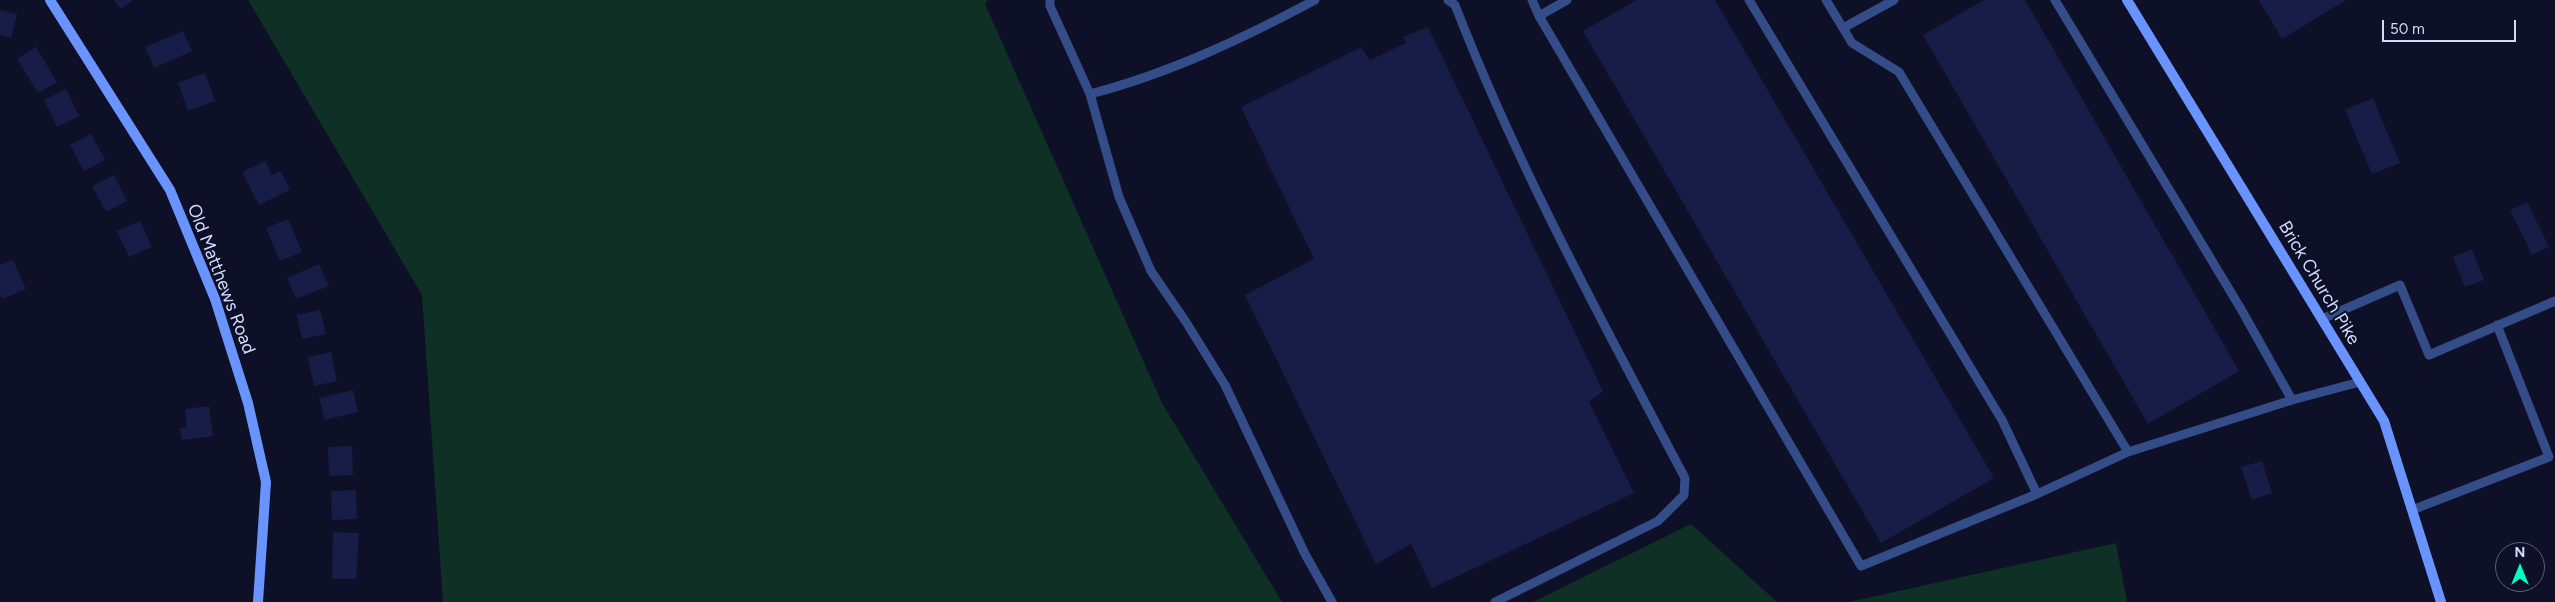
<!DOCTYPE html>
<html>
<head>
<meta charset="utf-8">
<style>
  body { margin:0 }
  #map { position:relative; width:2555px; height:602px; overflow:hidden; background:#0d1026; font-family:Figtree,sans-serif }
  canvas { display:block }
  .north { position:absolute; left:2495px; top:542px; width:50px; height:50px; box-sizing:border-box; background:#0d1026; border:1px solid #5c617d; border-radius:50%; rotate:0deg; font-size:14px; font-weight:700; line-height:20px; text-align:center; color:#d2dbff }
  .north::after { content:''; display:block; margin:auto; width:18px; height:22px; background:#00fdc7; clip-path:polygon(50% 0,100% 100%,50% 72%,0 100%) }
  .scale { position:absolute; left:2382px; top:20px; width:134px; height:22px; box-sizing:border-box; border:2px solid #d2dbff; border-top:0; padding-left:6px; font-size:15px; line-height:18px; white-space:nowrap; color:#d2dbff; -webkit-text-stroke:4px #0d1026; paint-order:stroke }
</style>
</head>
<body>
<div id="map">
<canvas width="2555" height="602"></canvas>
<div class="north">N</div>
<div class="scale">50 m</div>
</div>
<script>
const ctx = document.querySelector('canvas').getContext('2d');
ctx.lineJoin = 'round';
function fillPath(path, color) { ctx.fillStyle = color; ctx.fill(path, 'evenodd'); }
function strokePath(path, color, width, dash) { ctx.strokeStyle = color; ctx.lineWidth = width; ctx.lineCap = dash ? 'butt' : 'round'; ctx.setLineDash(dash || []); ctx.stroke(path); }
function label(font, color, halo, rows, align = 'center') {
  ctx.font = font + ' Figtree,sans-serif'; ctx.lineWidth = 4; ctx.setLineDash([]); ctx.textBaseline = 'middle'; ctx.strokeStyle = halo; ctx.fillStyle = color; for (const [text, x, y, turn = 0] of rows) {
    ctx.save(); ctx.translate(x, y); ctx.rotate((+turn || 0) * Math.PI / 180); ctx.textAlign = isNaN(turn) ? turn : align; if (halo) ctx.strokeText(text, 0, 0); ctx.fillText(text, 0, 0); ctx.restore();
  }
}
fillPath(new Path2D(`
  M248 0H988L985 4 1162 403 1282 602H443L422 295Z
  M1691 524 1777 602H1533Z
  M2116 543 2127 602H1849Z`), '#0f3025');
fillPath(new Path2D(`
  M114 0H133L121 9Z
  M1637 0H1715L1994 478 1881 543 1583 31Z
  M1984 0H2025L2239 371 2148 424 1923 35Z
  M2259 0H2346L2282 39Z
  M0 10 17 14 11 38 0 35Z
  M1428 27 1603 391 1589 402 1634 493 1432 588 1411 544 1376 564 1245 295 1314 259 1241 107 1361 47 1370 60 1406 43 1403 37Z
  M183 31 192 51 154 68 145 47Z
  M36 47 57 82 38 93 17 59Z
  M205 73 215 101 188 111 178 83Z
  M66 89 79 116 57 127 44 100Z
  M2373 98 2400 163 2372 174 2345 110Z
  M91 134 105 160 84 171 70 145Z
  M265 161 272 175 281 171 290 190 259 205 242 172Z
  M114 175 127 201 106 212 92 186Z
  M2527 202 2549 247 2532 255 2510 210Z
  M288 219 302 252 280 261 266 228Z
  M140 221 152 247 129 257 117 231Z
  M2472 249 2484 280 2465 287 2453 257Z
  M13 260 26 289 2 299 0 293V265Z
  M319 264 329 286 296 299 287 278Z
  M320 310 326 334 302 339 297 315Z
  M331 352 337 381 314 386 308 357Z
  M353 390 358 412 325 420 319 398Z
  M209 406 213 436 182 440 180 428 187 427 185 409Z
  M352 446 353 475 329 476 328 447Z
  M2262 461 2272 493 2252 500 2241 467Z
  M356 490 357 519 332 520 331 491Z
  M333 532 359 533 356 579H332Z`), '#181d48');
strokePath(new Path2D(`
  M1050 0V6L1090 94 1119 197 1151 271 1186 322 1225 385 1305 554 1332 602
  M1448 0 1455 5C1518 168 1603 323 1685 478L1684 495 1658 521 1495 602
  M1532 0 1539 16 1567 0
  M1749 0 2002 420 2037 494 2128 452
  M1826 0 1852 43 1899 72 2128 452 2292 400 2360 382
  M2055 0 2241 309 2292 400
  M1539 16 1861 566 2037 494
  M1843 28 1894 0
  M1090 94C1168 74 1244 38 1315 0
  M2322 319 2400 285 2429 355 2555 301
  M2412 510 2549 457 2497 325`), '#344c88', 9);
strokePath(new Path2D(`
  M50 0 170 190 215 299 248 403 266 482 258 602
  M2127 0 2384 421 2441 602`), '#6994ff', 10);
label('18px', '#d2dbff', '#0d1026', [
  ["Old Matthews Road",221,279,69],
  ["Brick Church Pike",2319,283,59]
]);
</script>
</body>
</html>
